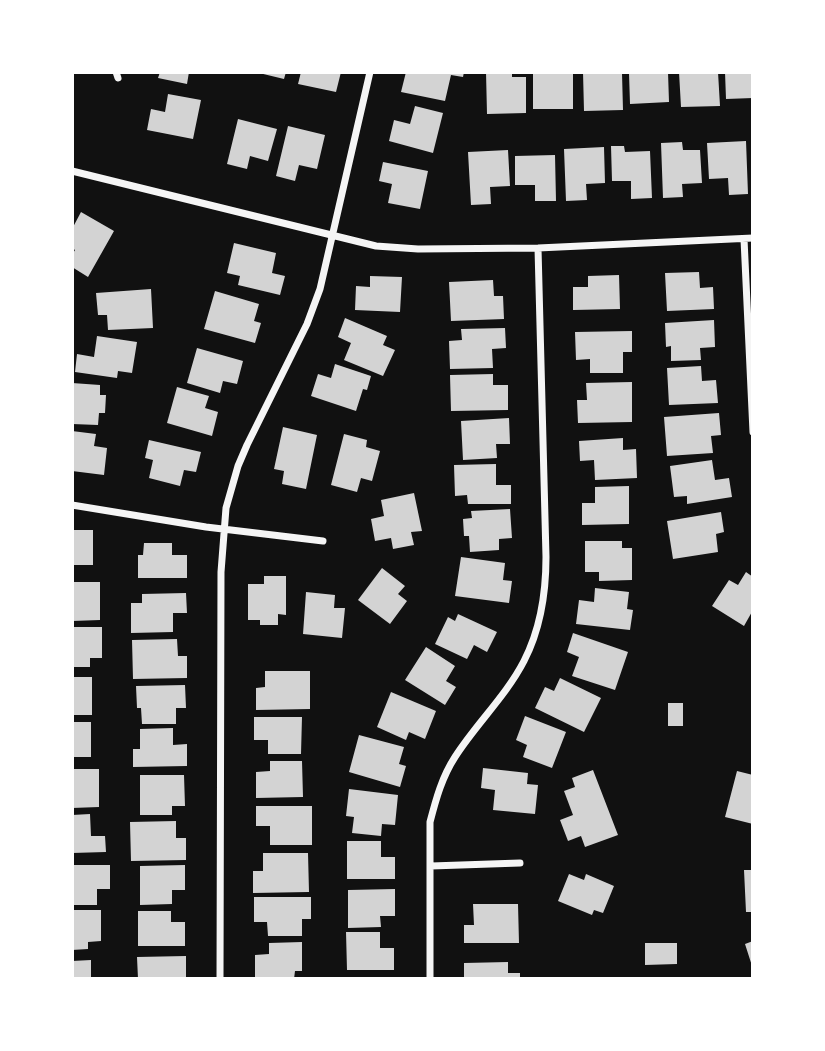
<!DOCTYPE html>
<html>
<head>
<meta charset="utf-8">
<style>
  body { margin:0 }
  #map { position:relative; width:825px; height:1051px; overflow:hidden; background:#111; font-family:"Crimson Pro",serif }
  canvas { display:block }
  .frame { position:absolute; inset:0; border:74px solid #fff; pointer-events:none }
</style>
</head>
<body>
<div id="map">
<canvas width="825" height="1051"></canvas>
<div class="frame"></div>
</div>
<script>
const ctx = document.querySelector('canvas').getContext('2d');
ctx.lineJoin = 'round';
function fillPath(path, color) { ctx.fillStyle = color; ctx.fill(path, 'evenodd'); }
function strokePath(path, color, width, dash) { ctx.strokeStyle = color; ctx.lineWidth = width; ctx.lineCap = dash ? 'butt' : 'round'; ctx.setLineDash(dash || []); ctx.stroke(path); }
fillPath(new Path2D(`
  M160 72H189L187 84 158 78Z
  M255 72H286L284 79Z
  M301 72H341L336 92 298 84Z
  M406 72 418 74V72H464L463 77 451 75 445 101 401 92Z
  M486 72H512V77H526V113L487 114Z
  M573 72V109H533V73Z
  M583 72 622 73 623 110 584 111Z
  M668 72 669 102 630 104 629 73Z
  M679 72H718L720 106 681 107Z
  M725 72H753V98L726 99Z
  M168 94 201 100 193 139 147 130 151 109 165 112Z
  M415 106 443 113 433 153 389 141 394 120 410 124Z
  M238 119 277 129 268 161 250 156 247 169 227 164Z
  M288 126 325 135 317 169 299 165 295 181 276 176Z
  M746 141 748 194 729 195 728 178 709 179 707 143Z
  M682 142 683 150H700L702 183 682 184 683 197 663 198 661 143Z
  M611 146H624L625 152 650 151 652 198 631 199V181H612Z
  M604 147 605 183 586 184 587 200 566 201 564 149Z
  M508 150 510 186 490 187 491 204 471 205 468 152Z
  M555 155 556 201H535V185H515V156Z
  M383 162 428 171 420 209 388 203 392 184 379 181Z
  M81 212 114 231 88 277 72 267V255L75 250 72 248V229Z
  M234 243 276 253 272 273 285 276 280 295 238 285 240 276 227 273Z
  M699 272 700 288 713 287 714 309 667 311 665 273Z
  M619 275 620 309 573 310V287H588V276Z
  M370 276 402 277 400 312 355 310 356 286 370 287Z
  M493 280 494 296H503L504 319 451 321 449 282Z
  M151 289 153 328 108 330 107 315H98L96 293Z
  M215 291 259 304 254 321 261 323 255 343 204 329Z
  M345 318 387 336 383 345 395 350 383 376 344 360 351 343 338 337Z
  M714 320 715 347 700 348 701 360 671 361V346L666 347 665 323Z
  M505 328 506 348 492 349 493 368 450 369 449 341 462 340 461 329Z
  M632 331V352H623V373H590V359L576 360 575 332Z
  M97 336 137 342 132 373 118 371 117 378 75 372 77 354 94 357Z
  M197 348 243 361 237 384 223 381 220 393 187 383Z
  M335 364 371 376 367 390 363 389 356 411 311 396 318 374 331 378Z
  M701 366 702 381 716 380 718 403 669 405 667 368Z
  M493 374V385H508V410L451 411 450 375Z
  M632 382V422L578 423 577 400H587L586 383Z
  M72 383 100 385V395H106L105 413H99L98 425 72 424Z
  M177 387 209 396 205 408 218 412 212 436 167 423Z
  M719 413 721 435 711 436 713 453 667 456 664 417Z
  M509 418 510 444H496L497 458 463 460 461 421Z
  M283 427 317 435 306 489 282 484 284 471 274 469Z
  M72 431 96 434 94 446 107 448 104 475 72 471Z
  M344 434 367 440 366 447 380 451 372 481 361 478 357 492 331 485Z
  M623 438V450L636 449 637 478 595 480 594 460 580 461 579 441Z
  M149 440 201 452 196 472 184 470 180 486 149 478 153 460 145 458Z
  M712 460 715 480 729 478 732 497 687 504V496L674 497 670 466Z
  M496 464V485H511V504H468L467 495 455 496 454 465Z
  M629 486V524L582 525V503H595V487Z
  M414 493 422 531 411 532 414 545 393 549 391 538 375 541 371 519 384 516 381 500Z
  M510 509 512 538 499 539V550L470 552 469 536H464L463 519 472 518 471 511Z
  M721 512 724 532 716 534 718 552 673 559 667 521Z
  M72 530H93V565H72Z
  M585 541H622V548H632V580L599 581V572H585Z
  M144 543H172V555H187V578H138V555H143Z
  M461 557 505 563 503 580 512 581 509 603 455 596Z
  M382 568 405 586 398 594 407 601 390 624 358 600Z
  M746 572 753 577V610L744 626 712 606 729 580 738 585Z
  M264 576H286V615L278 614V625H260V620H248V584H264Z
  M72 582H100V620L72 621Z
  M595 588 629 592 627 609 633 610 630 630 576 624 579 600 594 602Z
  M306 592 335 595 334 608H345L342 638 303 634Z
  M186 593 187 613H173V632L131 633V603H142V594Z
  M458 614 497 632 487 652 474 645 467 659 435 644 448 617 455 621Z
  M72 627H102V658H90V667H72Z
  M573 633 628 652 615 690 572 676 579 657 567 652Z
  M177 639 178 656H187V678L133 679 132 640Z
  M426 647 455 666 446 681 456 687 445 705 405 680Z
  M265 671H310V709L256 710V688L265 687Z
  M72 677H92V715H72Z
  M560 678 601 698 584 732 535 708 545 687 554 691Z
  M185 685 186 708H176V724H142L141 708H137L136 686Z
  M391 692 436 711 425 739 409 732 406 740 377 727Z
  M668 703H683V726H668Z
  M525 716 566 732 552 768 523 757 527 745 516 740Z
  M254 717H302L301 754H268V740H254Z
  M72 722H91V757H72Z
  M173 728V745L187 744V766L133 767V749H140V729Z
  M359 735 404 747 399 764 406 766 400 787 349 772Z
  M270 761H302L303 797 256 798V772L270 771Z
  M483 768 528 773 527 784 538 785 535 814 493 810 495 790 481 788Z
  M72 769H99V807L72 808Z
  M593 770 618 835 585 847 581 836 568 841 560 820 573 815 564 791 575 787 572 778Z
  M737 771 753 775V824L725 817Z
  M140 775H184L185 806H172V815H140Z
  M349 789 398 795 395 825 382 824 381 836 352 833 354 817 346 816Z
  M256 806H312V845H270V826H256Z
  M90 814 91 836H105L106 852 72 853V815Z
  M176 821V838H186V860L131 861 130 822Z
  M347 841H381V857H395V879H347Z
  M263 853H308L309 892 253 893V871H263Z
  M72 865H110V889H97V905H72Z
  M185 865V890H172V904L140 905V866Z
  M744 870H753V912H746Z
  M569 874 584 880 586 874 614 886 603 913 594 910 592 915 558 901Z
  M395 889V916H380L381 927 348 928V890Z
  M254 897H311V919H302V936H268L267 922H254Z
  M473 904H518L519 943H464V925H474Z
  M72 910H101V941L88 942V949L72 950Z
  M138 911H171V922H185V946H138Z
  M346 932H380V948H394V970H347Z
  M753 941V969L745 944Z
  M302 942V971H295L294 979H255V955L269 954V943Z
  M645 943H677V964L645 965Z
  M186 956V979H138L137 957Z
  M91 960V979H72V961Z
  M508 962V973H520V979H464V963Z`), '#d3d3d3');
strokePath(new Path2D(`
  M116 72 118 78
  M72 171 376 246 418 249 538 248 753 238
  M744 239 753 432
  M72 505 206 527 323 541
  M431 866 520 863
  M220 979 221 572 226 508 238 466 247 445 307 324 320 289 370 72
  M430 979V822C436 799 442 777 455 757 476 724 506 696 524 661 541 628 546 594 546 557L538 248`), '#f5f5f5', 7);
</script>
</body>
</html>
